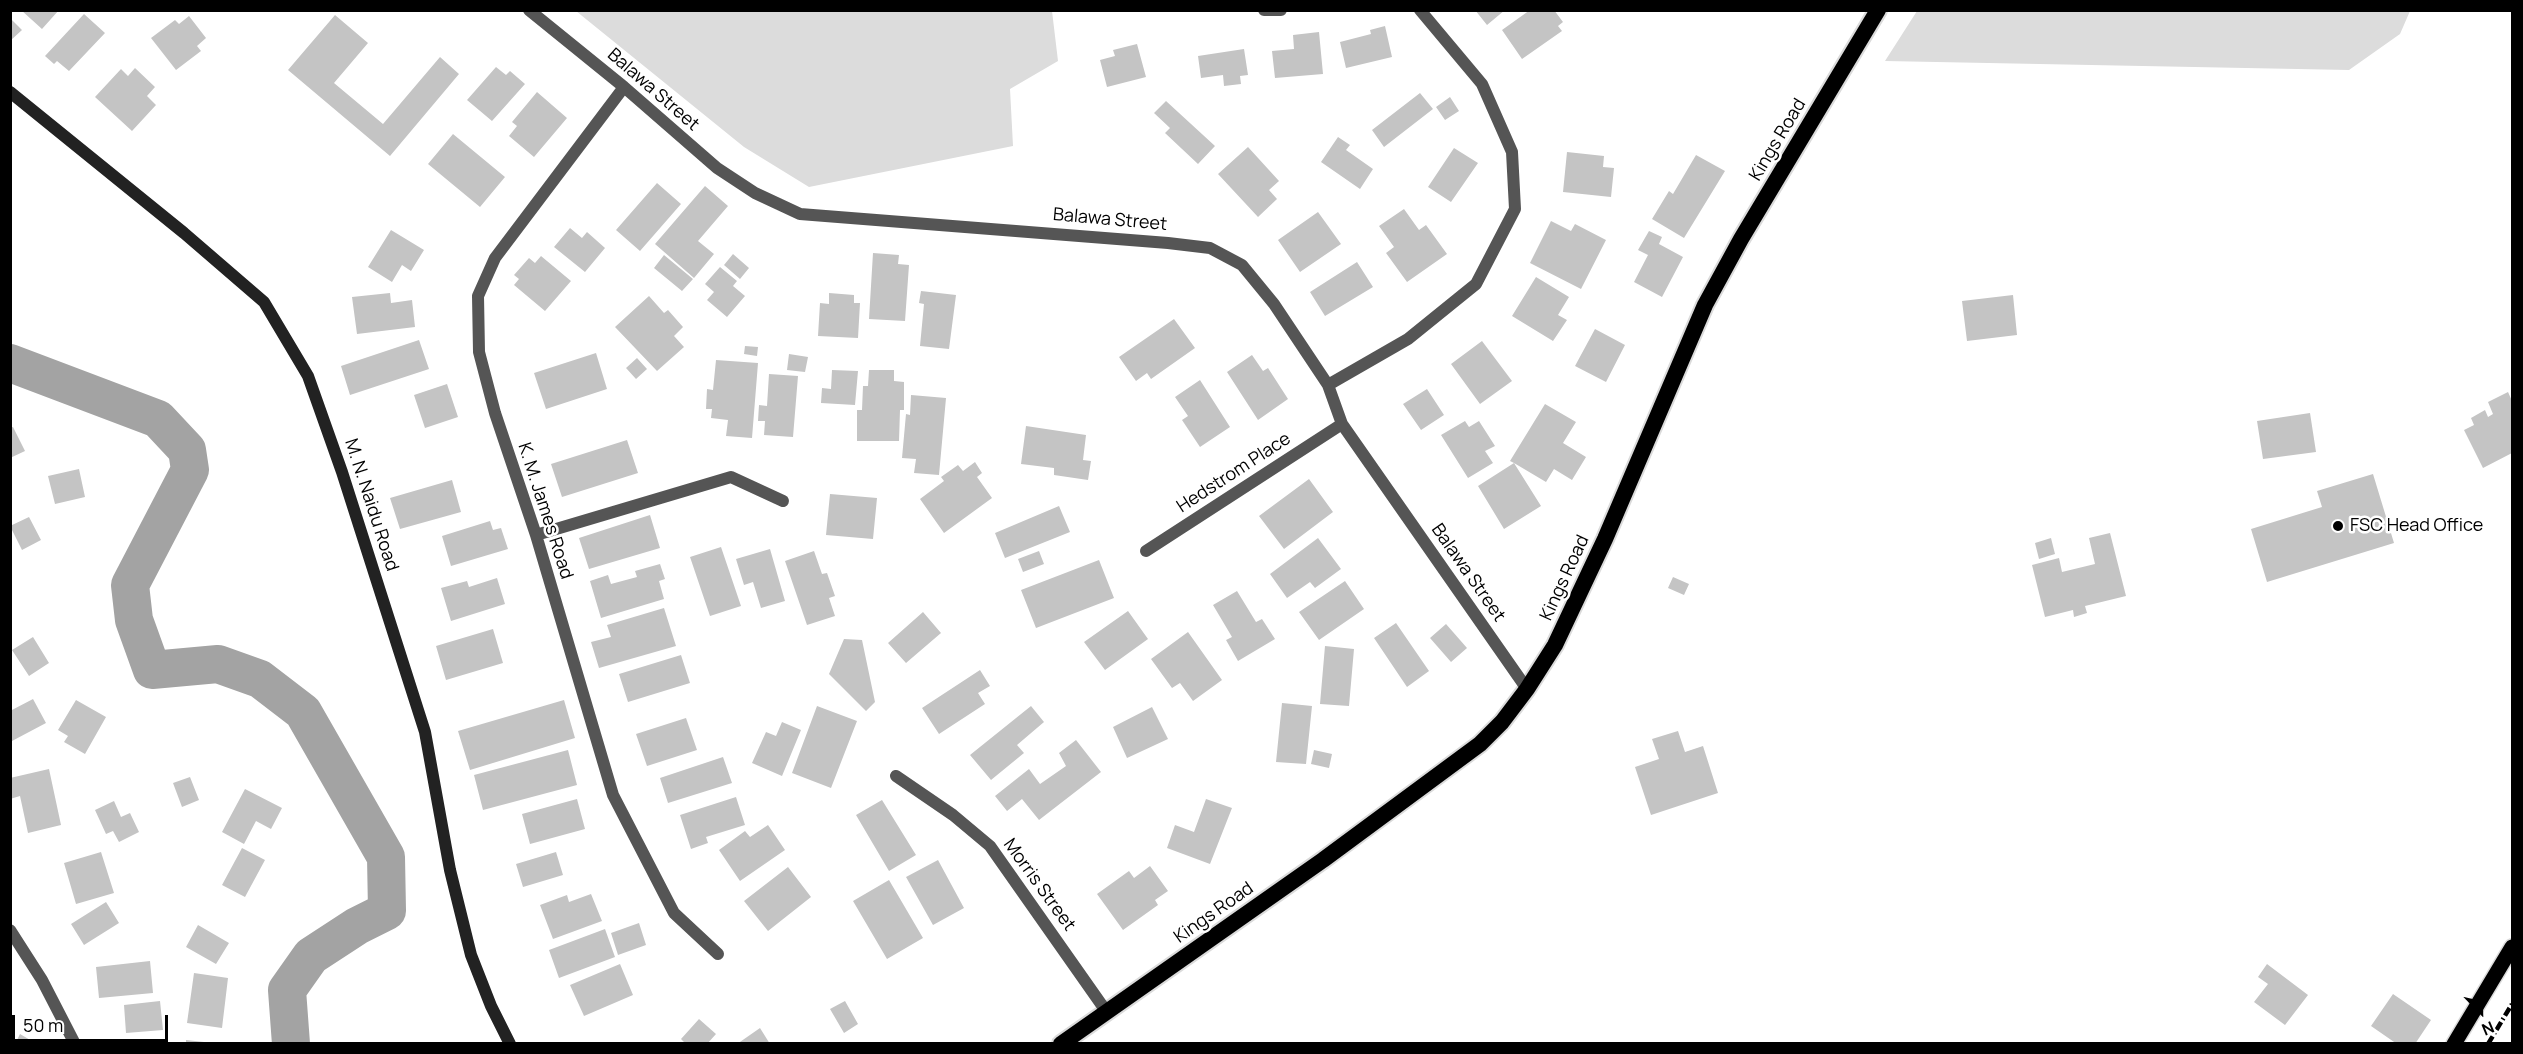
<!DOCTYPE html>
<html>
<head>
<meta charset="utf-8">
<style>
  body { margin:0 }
  #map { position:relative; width:2523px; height:1054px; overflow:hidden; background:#fff; font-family:Manrope,sans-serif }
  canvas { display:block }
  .frame { position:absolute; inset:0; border:12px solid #000; pointer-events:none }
  .north { position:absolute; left:2451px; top:982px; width:60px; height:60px; -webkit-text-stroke:4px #fff; paint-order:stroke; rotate:157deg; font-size:16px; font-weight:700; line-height:24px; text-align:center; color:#000 }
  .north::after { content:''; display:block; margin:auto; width:21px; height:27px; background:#000; clip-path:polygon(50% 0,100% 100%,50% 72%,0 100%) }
  .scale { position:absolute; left:12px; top:1015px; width:156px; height:27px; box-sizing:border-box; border:3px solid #000; border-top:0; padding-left:8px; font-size:18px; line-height:21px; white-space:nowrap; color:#000; -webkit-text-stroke:4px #fff; paint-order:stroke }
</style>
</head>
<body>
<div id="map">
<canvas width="2523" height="1054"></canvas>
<div class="frame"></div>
<div class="north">N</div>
<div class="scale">50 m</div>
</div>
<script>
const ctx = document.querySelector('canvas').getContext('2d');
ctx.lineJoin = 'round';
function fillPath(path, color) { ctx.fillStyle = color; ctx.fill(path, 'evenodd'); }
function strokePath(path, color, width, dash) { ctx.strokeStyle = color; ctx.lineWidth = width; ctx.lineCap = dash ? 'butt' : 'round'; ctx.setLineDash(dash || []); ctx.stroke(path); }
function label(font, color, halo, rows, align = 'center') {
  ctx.font = font + ' Manrope,sans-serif'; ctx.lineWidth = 5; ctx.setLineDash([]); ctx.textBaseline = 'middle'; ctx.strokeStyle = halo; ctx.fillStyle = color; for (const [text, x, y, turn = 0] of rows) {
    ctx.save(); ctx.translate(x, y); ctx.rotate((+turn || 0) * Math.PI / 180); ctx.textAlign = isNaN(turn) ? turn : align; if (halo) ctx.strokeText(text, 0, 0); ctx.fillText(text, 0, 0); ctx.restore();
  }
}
fillPath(new Path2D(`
  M576 11H1052L1058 61 1010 89 1013 146 809 187 744 147Z
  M1917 11V10L2410 11 2400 34 2349 70 1885 61Z`), '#dcdcdc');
strokePath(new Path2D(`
  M10 363 158 419 187 450 190 470 130 585 134 620 152 670 218 664 260 679 303 712 386 857 387 911 357 926 311 956 287 990 291 1044`), '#a3a3a3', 38);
fillPath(new Path2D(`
  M21 10H59L42 29Z
  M1475 10H1505L1487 25Z
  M1530 10H1554L1563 22 1558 26 1562 31 1522 59 1502 30Z
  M84 14 105 33 69 71 57 61 54 64 45 56Z
  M335 15 368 43 334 83 383 124 440 57 459 74 390 156 288 70Z
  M189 16 206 38 197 46 201 51 176 70 151 38 175 20 179 24Z
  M10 18 22 30 10 41Z
  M1385 26 1392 57 1346 68 1340 42 1371 34 1370 30Z
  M1319 32 1323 74 1275 78 1272 51 1294 49 1293 35Z
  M1137 44 1146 77 1107 87 1100 60 1115 56 1113 50Z
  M1244 49 1248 75 1240 76 1241 84 1224 86 1223 75 1201 78 1198 56Z
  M496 67 506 75 510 71 525 84 492 121 467 100Z
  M135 68 155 87 147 96 156 105 132 131 95 97 121 69 128 76Z
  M537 92 567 118 534 157 509 136 517 126 512 122Z
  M1420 93 1433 109 1384 147 1372 130Z
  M1450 97 1459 111 1445 120 1436 107Z
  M1166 101 1215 146 1198 164 1165 133 1170 128 1154 113Z
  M453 134 505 177 480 207 428 164Z
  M1338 137 1350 145 1346 150 1373 169 1360 189 1321 162Z
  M1248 147 1279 181 1269 190 1277 199 1258 217 1218 174Z
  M1454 148 1478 163 1451 202 1428 187Z
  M1567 152 1604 156 1603 167 1614 168 1611 197 1563 192Z
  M1696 155 1725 171 1684 238 1652 219 1669 191 1673 194Z
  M657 183 681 204 640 251 616 230Z
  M705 186 728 206 698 241 714 254 694 278 655 244Z
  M1404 209 1419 230 1426 225 1447 254 1407 282 1386 253 1394 247 1379 226Z
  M1318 212 1341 244 1300 272 1278 240Z
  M1551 221 1571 231 1575 224 1606 240 1581 289 1530 263Z
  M570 228 582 238 587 232 605 248 585 272 554 247Z
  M391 230 424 250 411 271 402 265 392 282 368 267Z
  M1649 231 1662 237 1659 244 1683 257 1662 297 1634 282 1648 255 1638 250Z
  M873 253 899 255 898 264 909 265 905 321 869 319Z
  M733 254 749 268 740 279 724 265Z
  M664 255 693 279 682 291 654 268Z
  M541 256 571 281 545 311 514 285 519 279 514 275 529 258 535 263Z
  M1357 262 1373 287 1325 316 1310 292Z
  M720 267 737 281 733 286 745 296 727 317 707 300 714 292 705 284Z
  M1536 277 1569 297 1558 315 1567 320 1553 341 1512 316Z
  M921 291 956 295 949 349 920 346 924 304 919 303Z
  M390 293 391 303 412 300 415 327 357 334 352 297Z
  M829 293 854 295V303H860L858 338 818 336 820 303 829 304Z
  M2013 295 2017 335 1967 341 1962 301Z
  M649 296 664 313 668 310 683 327 674 336 684 347 657 371 615 327Z
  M1174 319 1195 348 1151 379 1147 373 1136 381 1119 357Z
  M1595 329 1625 345 1606 382 1575 366Z
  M419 340 429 369 350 395 341 366Z
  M1482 341 1512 381 1480 404 1451 364Z
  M745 346 758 347 757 356 744 354Z
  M596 353 607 389 546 409 534 373Z
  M789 354 808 357 805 372 787 370Z
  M1252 355 1263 371 1268 368 1288 399 1258 420 1227 372Z
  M637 358 647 369 636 379 626 368Z
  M716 360 758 363 752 438 726 436 728 420 711 418 712 409H706L707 389 713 390Z
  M832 370 858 371 855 405 821 403 822 388 831 389Z
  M869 370H894V381L904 382V410H900L899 441H857V410H862L863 386H868Z
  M769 374 798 376 793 437 764 435 765 421H758L759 405 767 406Z
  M1200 380 1230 427 1200 447 1182 420 1188 416 1175 397Z
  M447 384 458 417 425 428 414 395Z
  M1427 389 1444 415 1421 430 1403 404Z
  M2508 392 2512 401V453L2483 468 2464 430 2474 425 2471 418 2485 410 2488 417 2493 414 2488 402Z
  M911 395 946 398 939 475 914 473 916 459 902 458 906 414 910 415Z
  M1545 404 1576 422 1563 443 1586 457 1572 480 1554 469 1546 482 1514 463 1541 506 1504 529 1478 486 1514 463 1510 461Z
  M2310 413 2316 452 2263 459 2257 421Z
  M1465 421 1469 427 1479 421 1495 446 1485 451 1493 463 1468 478 1441 435Z
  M1026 426 1086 435 1083 460 1091 461 1088 480 1054 475V468L1021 464Z
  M13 427 25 451 10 458V428Z
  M627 440 638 473 562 497 551 464Z
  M975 462 982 473 977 477 992 498 944 533 920 499 944 481 941 477 958 465 963 471Z
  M79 469 85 497 55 504 48 476Z
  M2373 474 2394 543 2267 582 2251 529 2322 507 2317 491Z
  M1309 479 1333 512 1284 549 1259 516Z
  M452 480 461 512 400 529 390 498Z
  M830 494 877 498 873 539 826 535Z
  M1059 506 1070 532 1005 558 995 533Z
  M650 515 660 548 589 569 579 538Z
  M29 517 41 540 22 550 10 526Z
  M490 521 493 530 501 528 508 549 451 566 442 536Z
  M2110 533 2126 596 2085 606 2087 613 2074 617 2073 610 2045 617 2032 565 2059 558 2062 572 2095 564 2089 538Z
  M1318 538 1341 569 1315 588 1310 582 1287 598 1270 574Z
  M2051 538 2055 554 2039 559 2035 543Z
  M721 547 741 606 710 616 690 557Z
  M770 549 785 601 761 608 753 582 744 585 736 559Z
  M814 551 822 574 827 573 835 596 829 598 835 616 807 625 785 561Z
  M1039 551 1044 564 1023 572 1018 559Z
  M1099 560 1114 598 1036 628 1021 590Z
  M660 564 665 579 659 581 664 599 601 618 590 581 608 575 611 584 637 577 635 571Z
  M1673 577 1689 584 1684 595 1668 588Z
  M497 578 505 604 451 621 441 588 467 581 469 587Z
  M1345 581 1364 609 1319 640 1299 612Z
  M1237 591 1256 622 1262 619 1275 639 1238 661 1226 640 1232 637 1213 605Z
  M664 608 676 646 599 668 591 642 611 637 607 625Z
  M1128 611 1148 639 1105 670 1084 642Z
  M923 612 941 633 906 663 888 643Z
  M1396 623 1429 671 1407 687 1374 638Z
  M1446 624 1467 648 1451 662 1430 638Z
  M493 629 503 663 446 680 436 646Z
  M1188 632 1222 680 1193 701 1180 683 1172 688 1151 659Z
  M33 637 49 663 29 676 12 650Z
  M844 639 862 640 875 702 866 711 829 674Z
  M1325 646 1354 649 1349 706 1320 704Z
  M681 655 690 683 628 702 619 674Z
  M980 670 990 686 978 693 985 704 939 734 922 708Z
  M33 699 46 723 12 741 10 711Z
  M76 700 106 717 85 754 64 742 68 736 58 730Z
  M564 700 575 738 470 770 458 731Z
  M1282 703 1312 706 1306 764 1276 762Z
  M817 706 857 721 831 788 792 773Z
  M1031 706 1044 722 1017 745 1024 753 991 780 970 755Z
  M1152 707 1168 739 1127 758 1113 727Z
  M686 718 697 750 647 766 636 734Z
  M782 722 801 730 782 776 752 763 766 732 776 736Z
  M1678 731 1685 752 1703 746 1718 793 1651 815 1635 767 1659 759 1652 739Z
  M1076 740 1101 772 1039 820 1022 799 1007 811 995 796 1029 769 1040 784 1066 766 1059 753Z
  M568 750 577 785 483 810 474 775Z
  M1314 750 1332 754 1329 768 1311 764Z
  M723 757 732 783 668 803 660 778Z
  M49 769 61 825 28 833 20 796 10 799V778Z
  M190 777 199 800 182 807 173 783Z
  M245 789 282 808 271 829 256 821 244 844 222 832Z
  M736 797 745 825 706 837 708 843 691 849 680 815Z
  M577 799 585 829 530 844 522 814Z
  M1206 799 1232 808 1210 864 1167 848 1175 825 1194 832Z
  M882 800 916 855 889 871 856 815Z
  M114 801 121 817 130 813 139 832 119 842 113 831 106 834 95 810Z
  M768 825 785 850 740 881 719 850 745 831 750 837Z
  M242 848 265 860 245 897 222 885Z
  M101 852 114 893 76 904 64 863Z
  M556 852 563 875 523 887 516 864Z
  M938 860 964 908 933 925 906 877Z
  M1150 866 1168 891 1155 900 1158 905 1123 930 1097 894 1129 871 1134 878Z
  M788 867 811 897 768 931 744 901Z
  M889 880 923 938 887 959 853 901Z
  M591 894 602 921 553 939 540 905 567 895 569 902Z
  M106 902 119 923 84 945 71 924Z
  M639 923 646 945 618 955 611 933Z
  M198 925 229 943 216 964 186 947Z
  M605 929 615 957 559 978 549 950Z
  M150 961 153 993 99 998 96 967Z
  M620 964 633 995 584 1016 570 985Z
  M2267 964 2308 995 2285 1025 2254 1002 2268 984 2258 977Z
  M194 973 228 978 222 1028 187 1023Z
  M2393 994 2431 1020 2415 1044H2397L2371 1026Z
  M160 1001 163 1030 126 1033 124 1005Z
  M845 1001 858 1024 844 1033 830 1009Z
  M699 1019 716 1034 707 1044H686L681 1039Z
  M760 1028 770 1044H737Z
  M20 1034 37 1044H15Z
  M186 1040 204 1042V1044H186Z`), '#c4c4c4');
const primary = new Path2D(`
  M2454 1044 2512 947`);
const trunk = new Path2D(`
  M1061 1044 1323 860 1480 744 1502 722 1527 689 1555 645 1605 539 1705 305 1741 239 1878 10`);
strokePath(primary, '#dbdbdb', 18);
strokePath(trunk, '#dbdbdb', 20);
strokePath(new Path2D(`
  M529 10 624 87 717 168 755 193 800 214 1168 243 1210 248 1242 265 1274 304 1328 385 1342 424 1527 689
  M1264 10H1281
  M624 87 495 258 478 296 479 352 495 413 536 535 613 795 674 913 718 954
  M1328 385 1408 339 1476 284 1515 209 1512 152 1482 84 1420 10
  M536 535 731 477 783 501
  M1146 551 1342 424
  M896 776 953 815 990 846 1106 1011`), '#555', 12);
strokePath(new Path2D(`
  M10 930 42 980 75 1044`), '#555', 12);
strokePath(new Path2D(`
  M10 92 184 233 264 302 308 376 342 472 425 732 450 870 471 955 491 1006 510 1044`), '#222', 12);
strokePath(primary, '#000', 15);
strokePath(trunk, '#000', 16);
strokePath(new Path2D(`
  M2488 1044 2512 1004`), '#000', 4.5, [9, 3, 1.5, 3]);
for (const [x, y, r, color] of [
  [2338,526,6,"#000"]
]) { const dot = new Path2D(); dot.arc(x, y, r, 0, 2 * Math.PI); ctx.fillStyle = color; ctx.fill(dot); strokePath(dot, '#fff', 2); }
label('18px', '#000', '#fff', [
  ["Balawa Street",653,90,41],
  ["Kings Road",1778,140,-59],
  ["Balawa Street",1110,220,5],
  ["Hedstrom Place",1234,473,-33],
  ["M. N. Naidu Road",371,505,72],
  ["K. M. James Road",545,511,72],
  ["Balawa Street",1468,573,55],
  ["Kings Road",1565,578,-65],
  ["Morris Street",1039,885,54],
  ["Kings Road",1214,913,-35]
]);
label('18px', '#000', '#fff', [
  ["FSC Head Office",2350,526]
], 'left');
</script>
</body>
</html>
